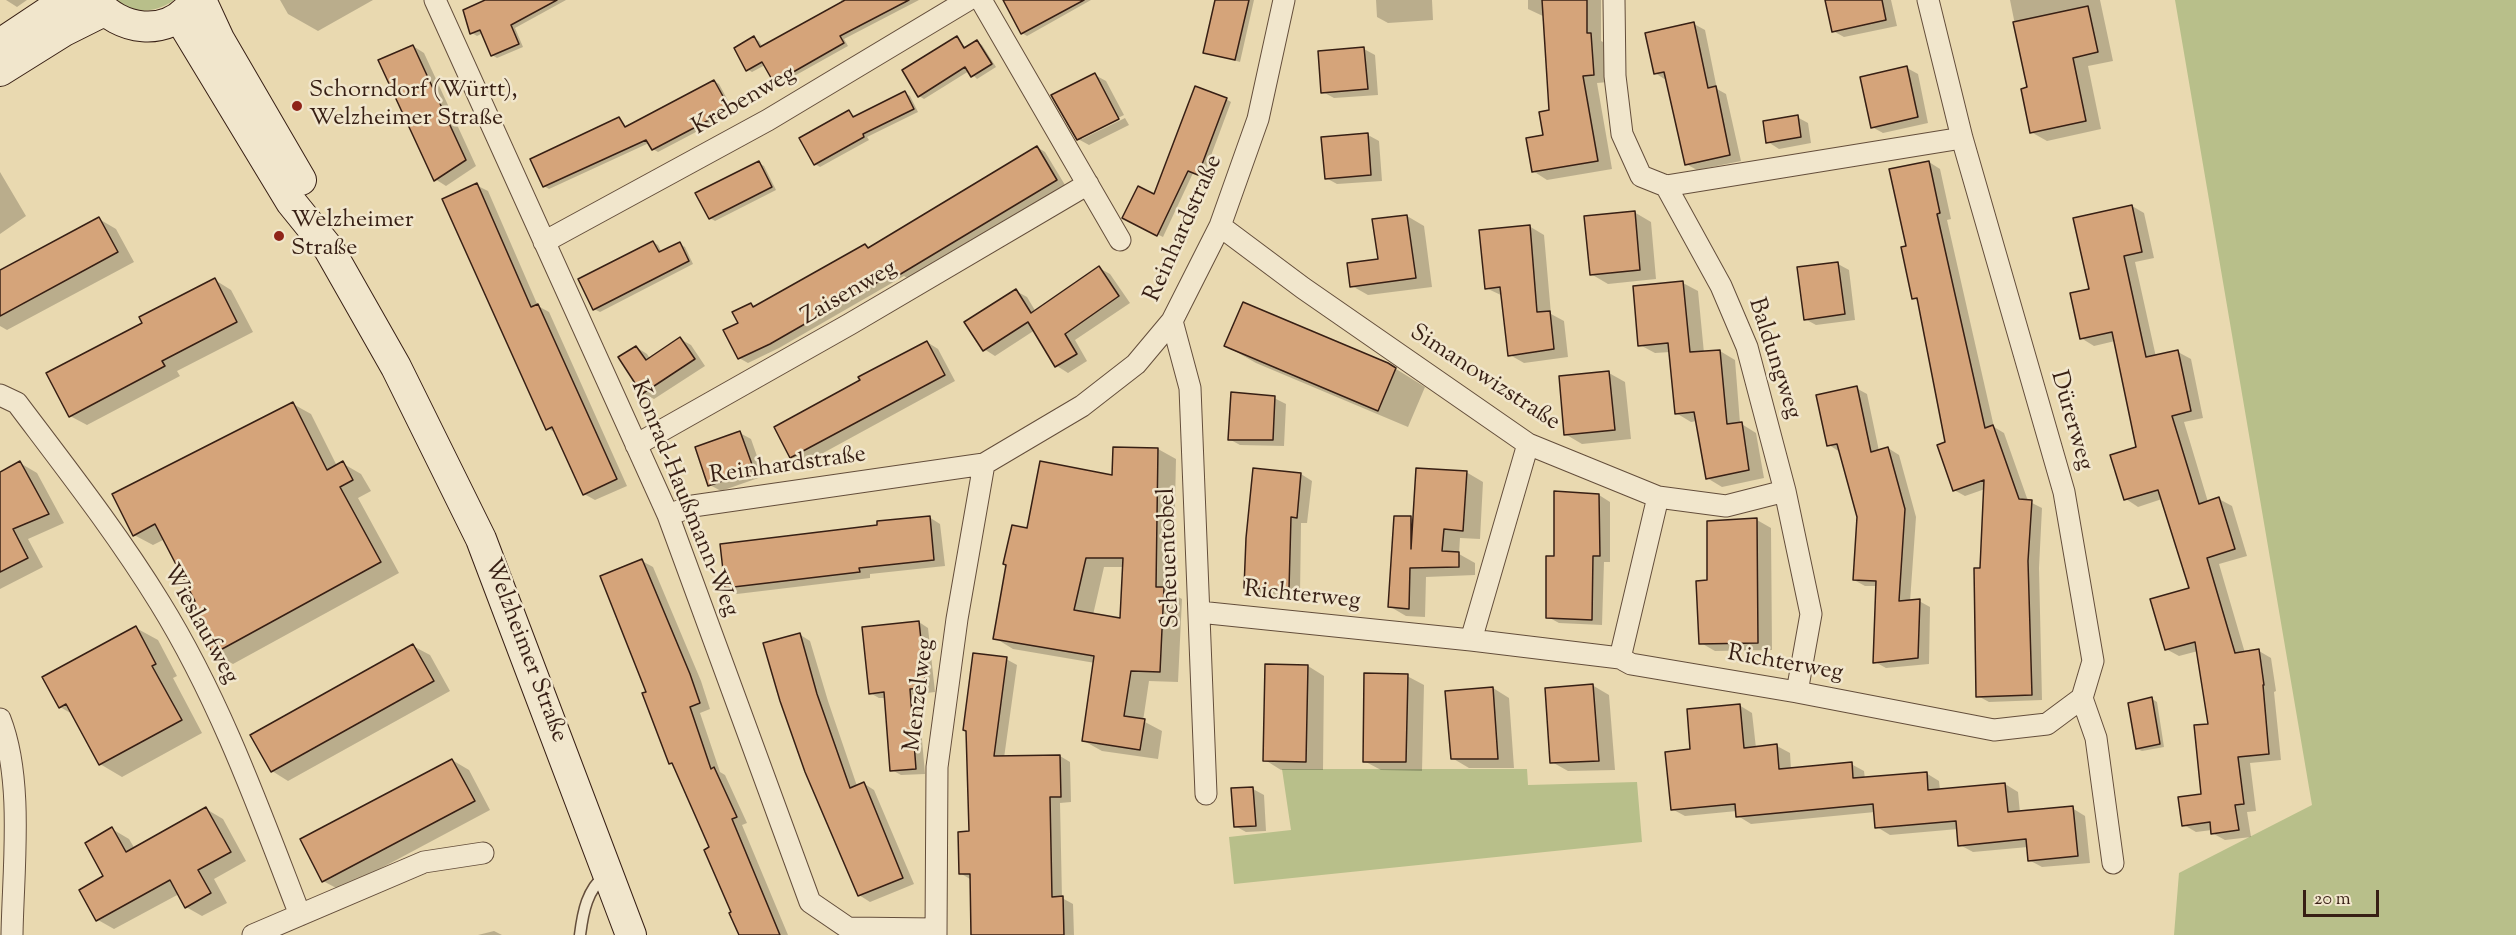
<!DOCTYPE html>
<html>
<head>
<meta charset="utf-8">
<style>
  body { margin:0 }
  #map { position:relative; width:2516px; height:935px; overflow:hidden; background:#e9d9b0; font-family:"Sorts Mill Goudy",serif }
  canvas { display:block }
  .scale { position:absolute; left:2303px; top:890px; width:76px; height:27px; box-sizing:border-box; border:3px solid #371f14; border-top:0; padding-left:8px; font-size:18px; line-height:21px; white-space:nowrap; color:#371f14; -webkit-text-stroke:4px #f1e6cc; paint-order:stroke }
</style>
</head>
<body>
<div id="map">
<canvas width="2516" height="935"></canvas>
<div class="scale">20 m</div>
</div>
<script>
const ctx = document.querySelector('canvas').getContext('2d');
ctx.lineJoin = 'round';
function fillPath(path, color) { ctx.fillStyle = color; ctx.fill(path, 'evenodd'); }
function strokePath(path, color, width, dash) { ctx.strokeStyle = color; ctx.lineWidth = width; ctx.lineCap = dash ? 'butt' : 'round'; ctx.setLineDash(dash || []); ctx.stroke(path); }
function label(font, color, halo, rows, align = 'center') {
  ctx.font = font + ' "Sorts Mill Goudy",serif'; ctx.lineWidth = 5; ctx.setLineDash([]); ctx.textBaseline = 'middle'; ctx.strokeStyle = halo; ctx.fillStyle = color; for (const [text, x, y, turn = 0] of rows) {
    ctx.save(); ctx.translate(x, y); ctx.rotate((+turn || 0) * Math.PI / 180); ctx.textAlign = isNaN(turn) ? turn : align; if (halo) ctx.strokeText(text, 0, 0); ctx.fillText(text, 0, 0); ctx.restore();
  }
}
fillPath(new Path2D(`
  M117 0H174C156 13 134 15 117 0Z
  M2175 0H2516V935H2174L2179 873 2312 805Z
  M1282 769H1527L1528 785 1637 782 1642 842 1234 884 1229 837 1291 830Z`), '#b8bf8a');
fillPath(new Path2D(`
  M6 0H27L17 7Z
  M280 0H373L318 31 288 14Z
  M488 0H566L515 28 523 47 497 58 492 55 483 33 477 36 472 33Z
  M841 0H919L844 39 848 46 780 84 775 81 765 65 752 72 747 69 754 38 759 41 763 48 842 3Z
  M1011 0H1091L1027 36 1022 33Z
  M1217 0H1254L1240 62 1205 52Z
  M1376 0H1432L1433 20 1388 23 1377 17Z
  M1528 0H1601V41L1605 43 1608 82 1597 83 1612 169 1547 180 1533 171 1551 111 1545 17 1528 9Z
  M1827 0H1891L1897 26 1844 37 1833 31Z
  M2010 0H2100L2113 61 2088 66 2101 129 2047 141 2031 132 2028 89Z
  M1694 24 1705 30 1717 89 1726 94 1741 161 1697 170 1686 164 1666 80 1655 73Z
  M957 38 966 48 977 42 982 45 996 67 977 79 969 71 924 99 919 96Z
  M413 46 424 53 476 166 446 186 435 179Z
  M1364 49 1375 55 1378 95 1334 98 1323 92Z
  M1907 68 1918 74 1928 123 1883 133 1872 127Z
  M1095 75 1106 81 1124 115 1082 136V139L1125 118 1129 125 1089 145 1078 139Z
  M714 81 719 84 734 112 658 152 653 149 649 143 549 189 544 186 619 119 627 128Z
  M905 93 910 96 918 112 867 137 869 140 820 167 815 164 849 112 856 117Z
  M1226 99 1231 102 1203 177 1193 173 1163 237 1124 218 1155 196Z
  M1797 117 1808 123 1811 143 1779 149 1768 142Z
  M1368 135 1379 141 1382 181 1337 184 1326 178Z
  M1037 147 1045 152 1065 185 909 279 904 276 779 348 748 363 739 358 751 304 756 307 865 245 869 248Z
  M1929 162 1940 169 1951 219 1947 220 1994 427 2004 433 2028 501 2042 508 2039 568 2042 700 1989 702 1978 696 1985 489 1965 496 1954 490 1920 302 1914 298 1908 247Z
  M759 163 764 166 776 190 715 221 710 218Z
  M0 172 26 216 0 234Z
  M476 185 488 191 538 306 549 312 627 486 595 500 584 494 558 434 547 428Z
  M2132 206 2144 213 2154 258 2135 262 2156 357 2178 352 2191 359 2203 418 2184 422 2208 502 2219 499 2232 506 2247 556 2219 564 2245 653 2259 651 2271 658 2276 691 2274 692 2281 760 2250 763 2256 811 2247 812 2251 837 2225 840 2212 833V830L2196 832 2184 825 2202 795 2210 725 2198 651 2179 656 2166 649 2190 589 2162 499 2138 507 2126 499 2138 448 2115 341 2094 346 2081 338 2090 290Z
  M1634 212 1651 222 1656 279 1608 284 1591 274Z
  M1407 216 1424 226 1432 287 1368 295 1352 286 1380 260Z
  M99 219 116 229 134 262 7 330 0 326V272Z
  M1529 226 1544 235 1551 314 1564 321 1568 357 1524 363 1510 355 1503 296 1486 288Z
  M653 242 658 245 662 253 680 244 685 247 693 264 600 312 594 309Z
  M1838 264 1849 270 1855 320 1816 325 1805 319Z
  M1099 268 1110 274 1130 303 1075 340 1087 361 1068 373 1057 366 1035 330 995 356 984 349 1016 291 1027 297 1036 312Z
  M215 280 231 290 253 332 177 371 180 376 87 425 70 416 144 324Z
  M1683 283 1698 291 1704 353 1720 351 1735 360 1740 423 1756 433 1764 478 1722 487 1707 478 1697 421 1691 422 1676 413 1670 352 1655 353 1640 345Z
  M680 339 691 345 705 366 654 399 643 393 636 347 647 354 650 359Z
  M927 342 938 349 955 381 803 464 792 457 776 427 862 381Z
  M1226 346 1388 364 1425 387 1408 427 1256 363Z
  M1609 373 1625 382 1631 439 1582 444 1565 434Z
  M1856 388 1867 394 1879 451 1888 448 1899 455 1916 517 1910 602 1919 601 1930 607 1929 664 1886 668 1875 662 1877 586H1865L1854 580 1859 517 1840 452 1829 445Z
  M1274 398 1286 404 1284 446 1240 445 1229 439Z
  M293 404 311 414 337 466 342 463 361 474 371 491 358 498 399 573 233 664 214 653 197 602 165 539 153 545 134 535Z
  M740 433 751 439 764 476 721 491 710 485Z
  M1114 448 1158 449 1176 459 1173 594 1182 599 1178 682 1149 681 1143 721 1162 731 1158 759 1102 751 1084 741 1095 663 1013 649 995 638 1028 530 1114 477ZM1104 567H1124L1122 620 1093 615Z
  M20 463 37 473 64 523 28 539 43 567 0 589V474Z
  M1254 470 1301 474 1312 481 1307 523H1301L1300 595 1257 594 1246 587Z
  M1466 472 1483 482 1480 539 1460 538 1459 554 1475 563V575L1426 577 1425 617 1406 616 1389 606 1411 518 1414 520Z
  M1599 495 1610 502V562H1604L1602 625 1559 623 1548 617 1555 557Z
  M929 517 940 524 945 566 870 574V578L737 594 726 587 879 526Z
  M1757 520 1771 528 1772 650 1715 651 1701 643 1708 582Z
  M642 561 653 567 701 681 710 709 700 713 720 772 725 775 747 823 742 825 788 935H741L711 848 675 766 670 763 648 692Z
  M919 622 928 628 935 692 918 694 925 774 901 775 892 770 886 698H879L870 693Z
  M136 628 158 640 177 676 173 678 202 733 122 777 100 764 74 715 60 707Z
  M799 634 810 641 828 701 857 786 863 783 874 790 914 884 870 902 859 895Z
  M413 646 430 655 450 691 288 781 272 771Z
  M1006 659 1017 665 1004 758 1060 756 1070 762 1071 802 1060 803 1062 898 1073 904 1074 935H973L970 879 960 873Z
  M1308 666 1324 676 1323 770H1281L1265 760Z
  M1407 676 1424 685 1422 771 1381 770 1364 761Z
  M1592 685 1609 695 1615 770 1568 771 1552 762Z
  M1493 688 1509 698 1514 768H1469L1452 758Z
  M2152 699 2157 702 2164 747 2142 751 2137 749Z
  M1739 705 1752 713 1756 748 1777 746 1790 753 1791 769 1851 764 1864 771 1865 779 1926 773 1939 781 1940 790 2005 784 2018 792 2020 813 2072 808 2085 816 2090 863 2042 867 2029 860 2028 847 1973 852 1960 845 1958 829 1890 835 1877 827 1875 812 1751 824 1738 816 1737 811 1685 816 1672 809 1692 751Z
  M452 760 469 770 490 810 340 890 323 881Z
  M1253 789 1264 795 1266 831 1246 832 1235 826Z
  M206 809 223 819 246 861 214 879 227 903 202 916 186 907 179 894 114 929 98 920 112 829 129 839 135 849Z
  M494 931 502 935H478Z`), '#0003');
const building = new Path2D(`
  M485 0H557L511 25 519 44 491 56 480 30 470 34 463 10Z
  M845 0H909L840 36 844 43 774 83 762 62 746 71 734 48 754 36 760 47Z
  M1003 0H1084L1021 34Z
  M1215 0H1249L1235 60 1203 53Z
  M1542 0H1587V33H1591L1594 75 1583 76 1598 161 1532 172 1526 138 1543 135 1539 112 1549 110Z
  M1825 0H1882L1886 20 1832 32Z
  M2088 6 2098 52 2073 58 2086 121 2030 133 2021 89 2027 87 2013 22Z
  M1694 22 1708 88 1716 86 1730 155 1685 165 1664 72 1654 74 1645 33Z
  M957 36 964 48 977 40 992 64 971 77 965 67 918 97 902 70Z
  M413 45 466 160 434 181 378 60Z
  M1364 47 1368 89 1321 93 1318 51Z
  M1907 66 1918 117 1871 128 1860 77Z
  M1095 73 1119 119 1077 140 1051 95Z
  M714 80 730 109 652 150 646 140 543 187 530 159 619 117 625 127Z
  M1195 86 1227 98 1198 175 1188 171 1157 236 1122 218 1138 186 1154 194Z
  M905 91 914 109 863 134 864 137 814 165 799 138 849 110 853 117Z
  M1798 115 1801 137 1766 143 1763 121Z
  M1368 133 1371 175 1325 179 1321 137Z
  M1037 146 1057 180 899 275 897 271 770 344 738 359 723 330 738 323 732 312 751 303 753 307 865 244 868 248Z
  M759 161 772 187 709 219 695 193Z
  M1929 161 1940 213 1937 214 1985 428 1993 425 2019 499 2032 500 2028 561 2032 695 1976 697 1974 568H1980L1984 480 1953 491 1937 445 1945 442 1917 298 1912 299 1901 247 1906 246 1889 169Z
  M477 183 531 307 538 304 617 479 583 495 552 427 546 430 442 199Z
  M2132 205 2142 252 2124 256 2146 357 2178 350 2191 411 2172 416 2199 504 2219 497 2235 549 2207 558 2235 653 2259 649 2264 685H2263L2269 754 2238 757 2244 804 2235 805 2239 830 2211 834 2210 822 2182 826 2178 797 2201 794 2194 725 2208 724 2195 642 2165 650 2150 599 2189 588 2158 490 2124 500 2110 455 2136 447 2112 332 2080 339 2070 293 2089 289 2073 218Z
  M1635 211 1640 270 1590 275 1584 216Z
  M1407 215 1416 278 1350 287 1347 263 1378 259 1372 219Z
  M99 217 118 252 0 316V270Z
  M1530 225 1537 312 1550 311 1554 349 1508 356 1500 287 1485 289 1479 230Z
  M653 241 659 252 680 242 689 261 593 310 578 279Z
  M1838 262 1845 314 1804 320 1797 267Z
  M1099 266 1119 296 1065 334 1077 354 1055 367 1028 322 983 351 964 322 1016 289 1031 313Z
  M215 278 237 322 162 361 165 366 69 417 46 373 142 323 139 317Z
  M1683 281 1690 352 1720 350 1727 424 1742 422 1749 470 1706 479 1694 412 1675 414 1668 343 1638 346 1633 286Z
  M1243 302 1388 363 1396 368 1378 411 1224 346Z
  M680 337 695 359 642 394 618 357 636 346 646 360Z
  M927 341 945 375 790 458 774 427 860 380 858 377Z
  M1609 371 1615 430 1564 435 1559 376Z
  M1857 386 1871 452 1888 447 1905 509 1899 601 1920 599 1918 658 1873 663 1876 581 1853 580 1857 517 1837 444 1827 446 1816 395Z
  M1231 392 1275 396 1273 440H1228Z
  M293 402 327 470 343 461 353 480 340 487 381 562 213 654 187 606 195 601 155 524 133 536 112 494Z
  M740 431 754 470 708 486 695 447Z
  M1113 447 1158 448 1156 587H1164L1160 672 1131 671 1124 716 1145 719 1140 750 1082 741 1094 656 993 639 1006 565 1003 564 1012 525 1027 528 1040 461 1112 475ZM1086 558H1123L1120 618 1074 610Z
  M20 461 49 514 13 529 28 558 0 572V472Z
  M1253 468 1301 473 1297 518 1291 517 1289 589 1244 588 1246 538Z
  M1416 468 1467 471 1463 531 1444 529 1442 551 1459 552V567L1410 568 1409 609 1388 607 1394 516H1411V549Z
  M1554 491 1599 494 1600 556H1593L1592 620 1546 618V556H1554Z
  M930 516 934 560 859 568 860 572 725 588 720 544 877 525V521Z
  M1757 518 1758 643 1699 644 1696 581 1707 580V521Z
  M642 559 690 674 700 703 690 707 711 769 714 767 737 817 732 819 780 935H739L729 913 731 912 704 850 709 847 672 763 669 764 642 693 646 692 600 576Z
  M919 621 926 688 910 689 916 769 890 771 884 692 869 694 862 627Z
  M136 626 156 664 152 666 182 720 99 765 66 704 59 708 42 677Z
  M800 633 817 694 850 788 864 782 903 878 858 896 805 772 780 701 763 643Z
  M413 644 434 681 271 772 250 735Z
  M973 653 1007 657 994 756 1060 755 1061 797H1050L1052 897 1063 896 1064 935H971L970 874H959L958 832 969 831 966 731 963 730Z
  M1265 664 1308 665 1306 762 1263 761Z
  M1364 673 1408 674 1406 762H1363Z
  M1593 684 1599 761 1550 763 1545 688Z
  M1493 687 1498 759H1451L1445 691Z
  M2152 697 2160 744 2136 749 2128 703Z
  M1740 704 1744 748 1777 744 1779 769 1852 762 1853 778 1927 772 1928 790 2005 783 2008 812 2073 806 2078 856 2028 861 2026 839 1958 846 1956 821 1875 828 1873 804 1736 817 1735 804 1671 810 1665 752 1690 749 1687 709Z
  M452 759 475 801 322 882 300 839Z
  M1253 787 1256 826 1234 827 1231 788Z
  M206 807 231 852 198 870 211 893 185 908 170 880 96 921 79 890 103 876 85 843 112 827 126 852Z`);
fillPath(building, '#d5a47a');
strokePath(building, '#371f14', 1.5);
const lane = new Path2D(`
  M580 935C583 911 587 890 606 874`);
const street = new Path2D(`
  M435 0 668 515 810 902 848 928 936 929
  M981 0 1120 240
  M1614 0 1615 76 1622 134 1641 176 1666 186 1721 286 1747 347 1785 491 1811 614 1797 692
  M1928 0 1962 138 2064 492 2093 661 2082 698 2096 738 2113 863
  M1666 186 1962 138
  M1220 226 1303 288 1528 444 1658 497 1726 506 1785 491
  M544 242 768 120 968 0
  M1172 321 1190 388 1206 794
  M0 395 17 403C66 468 117 533 160 603 220 700 259 809 300 915
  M636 445 850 324 1088 184
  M668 515 693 506 984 464 1082 406 1136 364 1172 321 1220 226 1258 119 1284 0
  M1199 612 1471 640 1620 658 1631 664 1797 692 1994 730 2047 724 2082 698
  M1471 640 1528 444
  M1620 658 1658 497
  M0 719C24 780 13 870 12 935
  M253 935 424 862 483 853
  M936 935 937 767 957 619 984 464`);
const secondary = new Path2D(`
  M95 0C119 31 167 38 192 4
  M201 0 219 39 301 180
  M179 17 291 202 329 249 396 367 481 539 631 935
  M0 44 51 10 71 0
  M0 71 64 31 104 11`);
strokePath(lane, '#644e3b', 13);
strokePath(street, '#644e3b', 23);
strokePath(secondary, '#371f14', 32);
strokePath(lane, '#f1e6cc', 10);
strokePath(street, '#f1e6cc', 21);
strokePath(secondary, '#f1e6cc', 30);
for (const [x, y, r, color] of [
  [297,106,6,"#8f2418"],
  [279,236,6,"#8f2418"]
]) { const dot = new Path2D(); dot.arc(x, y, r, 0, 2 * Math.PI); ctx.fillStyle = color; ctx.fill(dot); strokePath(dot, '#f1e6cc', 2); }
label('24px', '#371f14', '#f1e6cc', [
  ["Schorndorf (Württ),",309,92],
  ["Welzheimer Straße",309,120],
  ["Welzheimer",291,222],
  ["Straße",291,250]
], 'left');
label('24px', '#371f14', '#f1e6cc', [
  ["Krebenweg",745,102,-30],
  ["Reinhardstraße",1185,229,-66],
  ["Zaisenweg",850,294,-30],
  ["Baldungweg",1773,359,72],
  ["Simanowizstraße",1484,379,33],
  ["Dürerweg",2070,421,74],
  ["Reinhardstraße",788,467,-8],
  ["Konrad-Haußmann-Weg",683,499,68],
  ["Scheuentobel",1171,558,-92],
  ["Richterweg",1302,597,6],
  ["Wieslaufweg",199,625,61],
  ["Welzheimer Straße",524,651,69],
  ["Richterweg",1785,665,10],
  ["Menzelweg",921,695,-83]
]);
</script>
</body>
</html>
